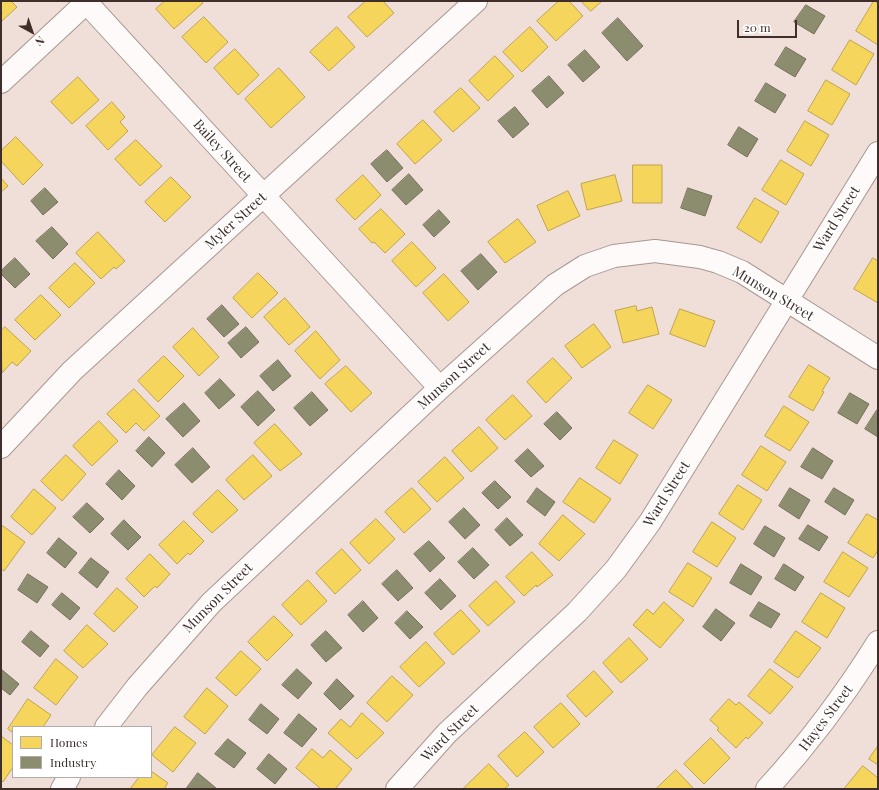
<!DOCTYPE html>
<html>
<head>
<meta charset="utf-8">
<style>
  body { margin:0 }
  #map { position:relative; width:879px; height:790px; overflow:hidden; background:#f0ded8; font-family:"Playfair Display",serif }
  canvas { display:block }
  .frame { position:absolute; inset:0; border:2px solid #3f2e29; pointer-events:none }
  .legend { position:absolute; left:12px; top:726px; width:140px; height:52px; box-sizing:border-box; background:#fff; border:1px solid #b2aba9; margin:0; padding:5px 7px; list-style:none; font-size:12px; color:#3f2e29 }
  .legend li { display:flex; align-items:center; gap:8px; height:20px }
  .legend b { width:20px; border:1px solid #b2aba9 }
  .north { position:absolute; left:12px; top:12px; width:40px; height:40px; -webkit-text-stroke:3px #fff; paint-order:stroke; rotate:140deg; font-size:11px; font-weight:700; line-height:16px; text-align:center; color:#3f2e29 }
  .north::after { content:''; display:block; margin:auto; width:14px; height:18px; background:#3f2e29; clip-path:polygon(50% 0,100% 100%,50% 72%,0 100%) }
  .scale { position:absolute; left:737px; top:20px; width:60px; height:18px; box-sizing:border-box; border:2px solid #3f2e29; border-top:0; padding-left:5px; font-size:12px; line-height:14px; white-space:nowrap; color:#3f2e29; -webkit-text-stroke:3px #fff; paint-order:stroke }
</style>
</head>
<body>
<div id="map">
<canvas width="879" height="790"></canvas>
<div class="frame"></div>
<ul class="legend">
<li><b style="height:11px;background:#f6d55c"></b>Homes</li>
<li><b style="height:11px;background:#8c8c6e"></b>Industry</li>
</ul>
<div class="north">N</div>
<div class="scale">20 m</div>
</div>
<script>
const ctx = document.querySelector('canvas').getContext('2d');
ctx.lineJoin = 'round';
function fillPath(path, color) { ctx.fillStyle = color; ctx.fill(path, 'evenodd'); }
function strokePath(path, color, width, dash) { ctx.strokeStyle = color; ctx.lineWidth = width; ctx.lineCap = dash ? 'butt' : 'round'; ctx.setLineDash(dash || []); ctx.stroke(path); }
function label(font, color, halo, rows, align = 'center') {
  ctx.font = font + ' "Playfair Display",serif'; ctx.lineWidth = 4; ctx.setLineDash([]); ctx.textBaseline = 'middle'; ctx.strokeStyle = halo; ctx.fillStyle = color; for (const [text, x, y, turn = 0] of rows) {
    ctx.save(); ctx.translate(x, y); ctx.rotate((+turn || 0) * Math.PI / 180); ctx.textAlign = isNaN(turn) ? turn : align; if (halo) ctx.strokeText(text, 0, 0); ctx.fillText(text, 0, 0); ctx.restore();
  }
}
const homes = new Path2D(`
  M1 1H11L17 7 1 22Z
  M165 1H202L203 3 174 29 156 9Z
  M366 1H383L394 13 367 37 348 17Z
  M559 1H569L583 16 556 41 537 21Z
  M581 1H602L591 11Z
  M874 1 878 3V45L856 31Z
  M204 17 228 42 206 63 182 37Z
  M337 27 355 47 329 71 310 52Z
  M530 27 548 47 522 72 503 52Z
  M850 40 874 54 856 85 832 70Z
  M235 49 259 75 238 95 214 68Z
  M495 56 514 76 488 101 469 81Z
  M279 68 305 97 271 128 245 99Z
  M78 77 99 100 72 124 51 102Z
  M826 80 850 94 832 125 808 111Z
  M461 88 480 108 453 132 434 112Z
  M112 102 125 117 120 122 128 131 108 150 86 126Z
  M423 120 442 140 415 164 397 144Z
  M805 121 829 135 811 166 787 151Z
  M16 137 43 165 23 185 1 161V151Z
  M136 140 162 166 140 186 115 159Z
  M781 160 804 174 786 205 762 190Z
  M633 165H662V203H633Z
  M363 175 381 195 355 220 336 200Z
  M615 175 622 201 587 210 581 184Z
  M171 177 191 197 165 222 145 202Z
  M1 178 8 186 1 192Z
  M568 191 580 216 548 231 537 206Z
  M755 198 779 212 761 243 737 228Z
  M381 209 405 234 385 253 374 242 372 243 359 229Z
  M518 219 536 242 505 263 488 242Z
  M98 232 125 261 116 269 114 267 101 279 76 253Z
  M412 242 436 268 416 287 392 261Z
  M873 258 878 261V303L854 289Z
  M75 263 95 283 69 308 49 288Z
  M258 273 278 293 252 318 233 298Z
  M444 274 469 302 448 321 423 293Z
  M41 295 61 315 35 340 15 320Z
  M285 298 310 327 289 345 264 317Z
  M636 306 637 311 652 307 659 334 623 343 615 311Z
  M680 309 715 321 705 347 670 334Z
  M594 324 611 347 582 368 565 346Z
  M5 327 31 351 17 366 12 362 2 373 1 331Z
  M193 328 219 357 199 376 173 347Z
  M316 331 340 360 320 379 295 351Z
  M164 356 184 376 158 402 138 381Z
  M553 358 572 378 546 403 527 382Z
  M809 365 830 378 822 391 824 392 813 411 789 397Z
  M346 366 372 393 351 412 325 384Z
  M648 385 672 400 653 429 629 413Z
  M134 389 160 416 144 431 136 423 126 433 107 414Z
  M513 395 532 416 505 440 486 420Z
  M784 406 809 422 790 451 765 436Z
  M99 421 118 441 92 466 73 446Z
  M275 424 302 454 280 471 254 443Z
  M479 427 498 448 471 472 452 451Z
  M614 440 638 455 620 484 596 468Z
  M761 446 786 462 767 491 742 475Z
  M66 455 86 474 62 501 41 481Z
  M253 455 272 476 244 500 226 480Z
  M445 457 464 478 437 502 418 482Z
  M580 478 611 499 594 523 563 502Z
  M738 485 762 500 743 530 719 514Z
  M412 488 431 509 404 533 385 512Z
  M34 489 56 508 32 535 11 517Z
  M218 490 238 510 212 533 193 514Z
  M867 514 878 520V550L873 558 848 543Z
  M563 515 585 534 559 561 539 544Z
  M376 519 395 539 369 564 350 543Z
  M184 521 204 541 190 555 188 553 177 564 159 545Z
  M712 522 736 538 717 567 693 552Z
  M3 526 25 542 4 571 1 569V528Z
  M342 549 361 570 335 594 316 573Z
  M532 552 553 575 537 587 536 585 524 596 506 577Z
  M843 552 868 568 849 597 824 582Z
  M150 554 170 574 157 588 155 586 144 597 126 579Z
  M688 563 712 578 693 607 669 592Z
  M308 580 327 601 301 625 282 605Z
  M496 581 515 602 488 626 469 606Z
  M117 588 138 607 114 632 94 614Z
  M821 593 845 608 827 638 802 622Z
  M664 602 684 620 660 648 633 625 647 609 653 614Z
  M461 610 480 631 453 655 434 634Z
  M274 616 293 635 267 661 248 642Z
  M87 625 108 644 83 668 64 651Z
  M796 631 821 648 798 678 774 662Z
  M629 638 648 659 621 683 603 663Z
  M426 642 445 663 419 687 400 667Z
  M241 651 261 669 236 696 216 678Z
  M56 659 78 677 56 705 34 688Z
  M770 669 793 687 770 714 748 696Z
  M594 671 613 692 586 717 567 696Z
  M392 676 413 695 387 722 367 703Z
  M207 688 228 706 205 734 184 717Z
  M28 699 51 715 43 727H13V733L8 729Z
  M729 699 736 705 739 702 763 723 748 739 746 737 736 748 717 730 719 728 710 720Z
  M561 703 580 724 553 748 534 727Z
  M362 713 384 733 357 759 328 733 341 719 350 727Z
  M175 727 196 743 173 772 152 755Z
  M525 732 544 752 517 777 498 756Z
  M1 736 13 745V767L3 782 1 780Z
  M711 738 730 758 704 784 684 764Z
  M878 746V765L869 759Z
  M312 749 323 758 330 750 352 769 335 789H321L296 768Z
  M489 764 509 785 504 789H463Z
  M863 766 878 778V789H844Z
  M676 770 694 789H656Z
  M151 771 168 783 164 789H130L139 777H151Z`);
fillPath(homes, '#f6d55c');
strokePath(homes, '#bfa34d', 1);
const industry = new Path2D(`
  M806 5 825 16 814 34 794 22Z
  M618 18 643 46 627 61 602 33Z
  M786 47 806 59 795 77 775 65Z
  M585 50 600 67 583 82 568 65Z
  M549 76 564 93 547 108 532 91Z
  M766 83 786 95 775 113 755 101Z
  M515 107 529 124 513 138 498 121Z
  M739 127 758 139 747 157 728 145Z
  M387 150 403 168 387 182 371 164Z
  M409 174 423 190 406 205 392 190Z
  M45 188 58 202 43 215 31 201Z
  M688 188 712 196 705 216 681 208Z
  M439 210 450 222 434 237 423 225Z
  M52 227 68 244 53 259 36 241Z
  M481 254 497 272 478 290 461 271Z
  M15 258 30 274 15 288 1 274V271Z
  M222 305 239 324 224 337 207 319Z
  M246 327 259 342 241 358 228 343Z
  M278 360 291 376 273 391 260 376Z
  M220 379 235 395 219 409 205 393Z
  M258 391 275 410 258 426 241 407Z
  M312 392 328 410 310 426 294 408Z
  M850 393 869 404 857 424 838 413Z
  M184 403 200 421 183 437 166 419Z
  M877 410H878V437L865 429Z
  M557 412 572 428 560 440 544 424Z
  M149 437 165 453 152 467 136 451Z
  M193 448 210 467 192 483 175 465Z
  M813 448 833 461 822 479 801 467Z
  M528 449 544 466 531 477 515 461Z
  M119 470 135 486 122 500 106 484Z
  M495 481 511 497 498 509 482 493Z
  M537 488 555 502 545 516 527 502Z
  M790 488 810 500 799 519 779 506Z
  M834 488 854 500 845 515 825 502Z
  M87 503 104 519 90 533 73 517Z
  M464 508 480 525 465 539 449 522Z
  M507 518 523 535 510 546 495 530Z
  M124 520 141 537 128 550 111 534Z
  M808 525 828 537 819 551 799 539Z
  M765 526 785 538 774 557 754 544Z
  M59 538 77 553 65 568 47 553Z
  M429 541 445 558 430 572 414 554Z
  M473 548 489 565 474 579 458 562Z
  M91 558 109 572 97 588 79 573Z
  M741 564 762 577 751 595 730 583Z
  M784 564 804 577 795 591 775 579Z
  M397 570 413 588 398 601 382 584Z
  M28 574 48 587 37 603 18 590Z
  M440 579 456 596 441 610 425 593Z
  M62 593 80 608 70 620 52 605Z
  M363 601 378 618 363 632 348 615Z
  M759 602 780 614 771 628 750 616Z
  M716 609 735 623 721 641 703 627Z
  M407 611 423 627 410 639 395 623Z
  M31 631 49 646 40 657 22 642Z
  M326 631 342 648 326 662 311 645Z
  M1 669 19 684 10 695 1 688Z
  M297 669 312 683 298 699 282 685Z
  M337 679 354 696 340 710 324 694Z
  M261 704 279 719 267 734 249 720Z
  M299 714 317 729 302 747 284 733Z
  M228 739 246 753 234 768 215 754Z
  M269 754 287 769 275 784 257 769Z
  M198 773 216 788 215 789H186Z`);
fillPath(industry, '#8c8c6e');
strokePath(industry, '#757059', 1);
const minor = new Path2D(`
  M85 1 440 388
  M1 82 88 1
  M1 447 72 371 476 1
  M106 727 137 687 211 603 440 388 555 285 585 266 614 256 655 251 700 257 718 262 742 272 878 358
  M62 789 69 777
  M397 789 447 733 577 612 616 569 650 522 878 153
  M767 789C809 743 845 695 878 642`);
strokePath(minor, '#a79893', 24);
strokePath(minor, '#fdfaf9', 22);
label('14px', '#3f2e29', '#fff', [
  ["Bailey Street",222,151,48],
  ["Ward Street",837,219,-58],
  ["Myler Street",236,221,-42],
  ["Munson Street",773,294,31],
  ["Munson Street",454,376,-42],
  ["Ward Street",667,494,-58],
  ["Munson Street",218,598,-45],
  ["Hayes Street",826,718,-53],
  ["Ward Street",450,733,-45]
]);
</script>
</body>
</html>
